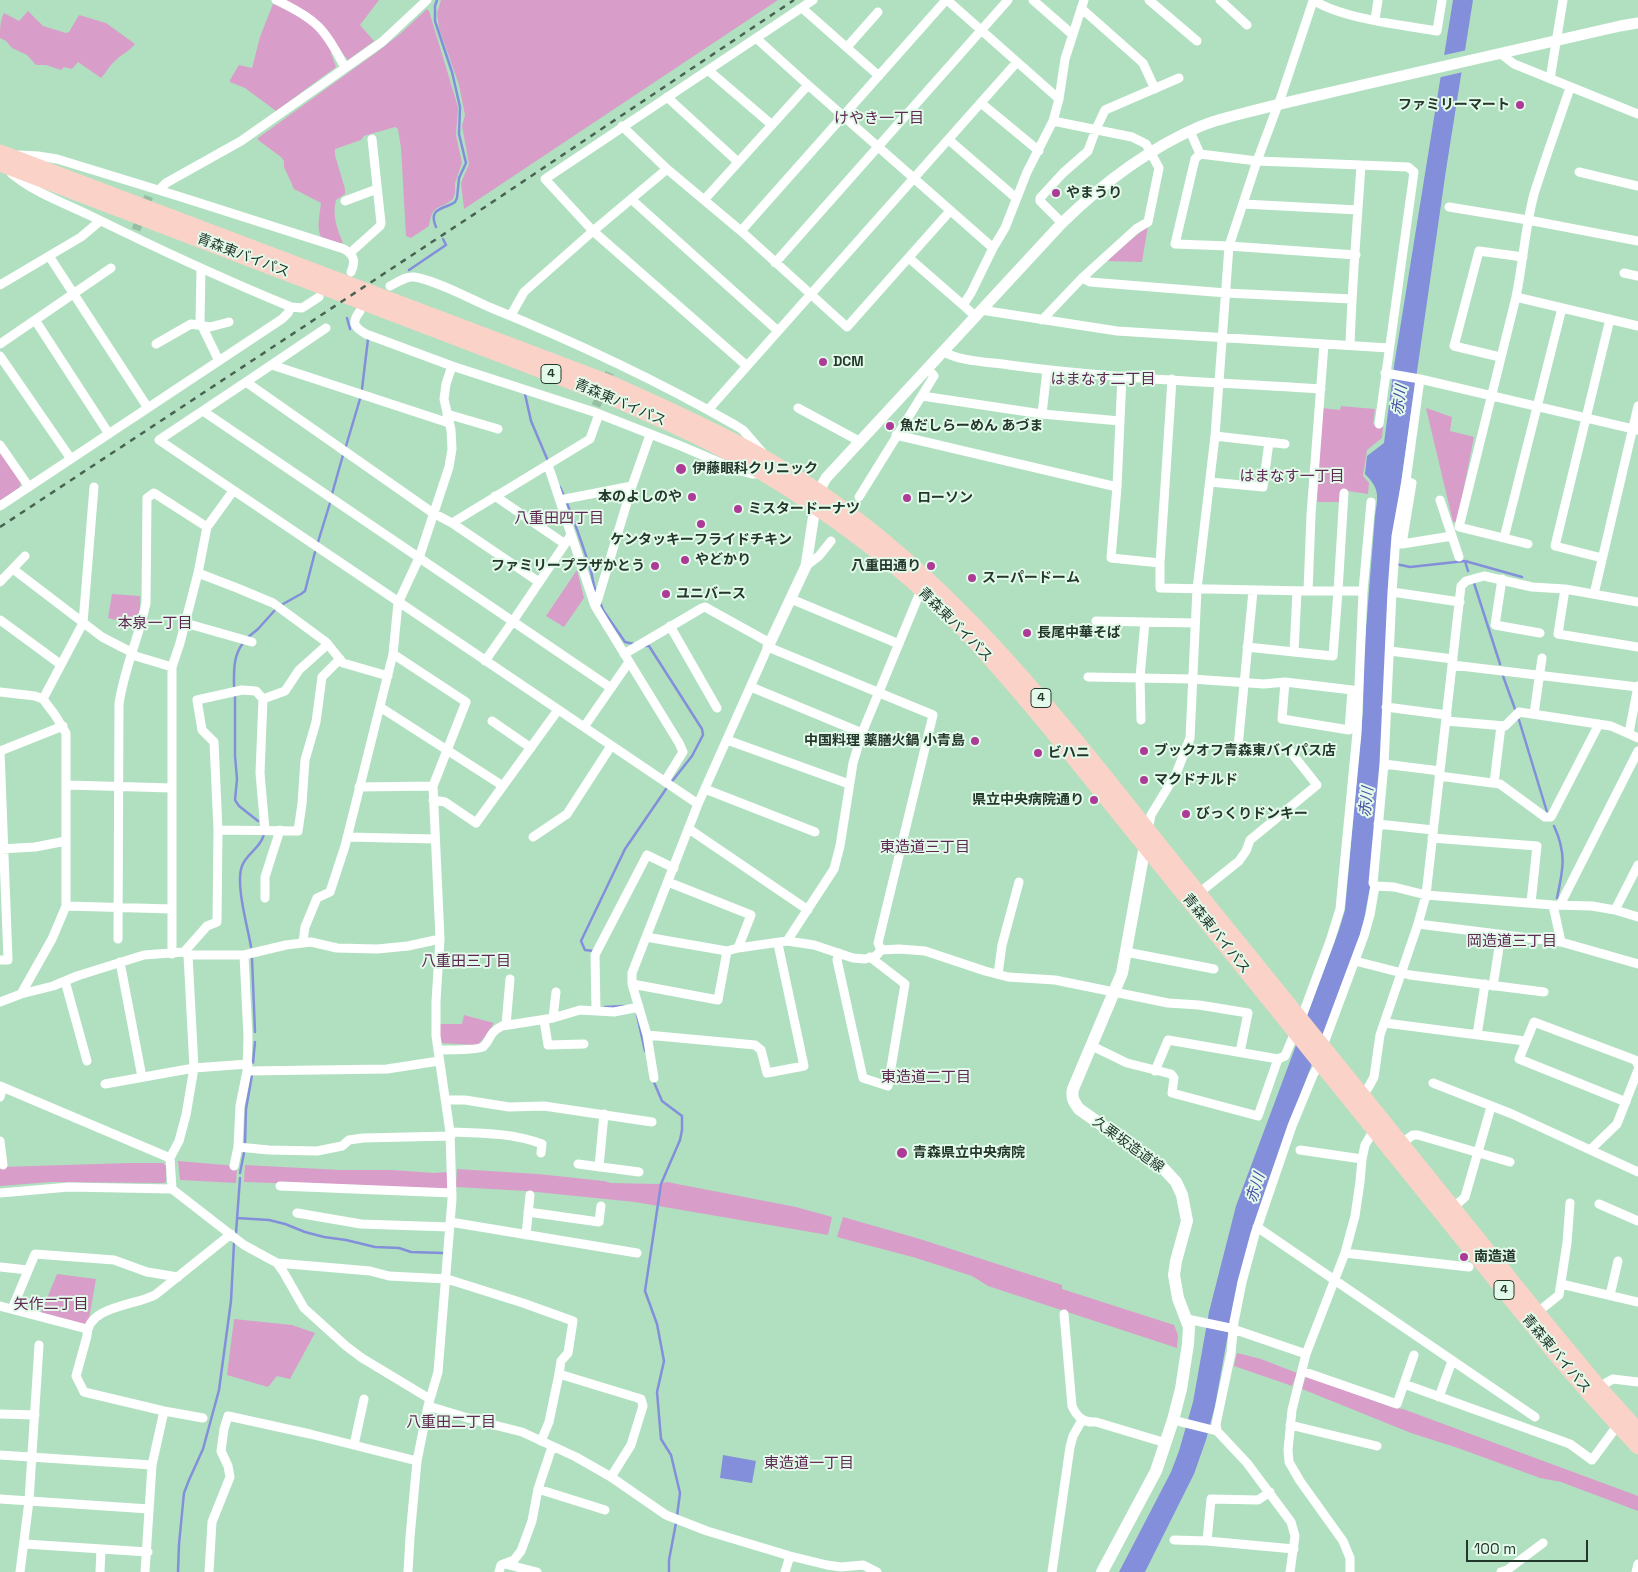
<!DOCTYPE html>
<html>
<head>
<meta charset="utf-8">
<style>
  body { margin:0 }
  #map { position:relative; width:1638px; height:1572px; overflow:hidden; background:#b1e0c1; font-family:"Space Grotesk",sans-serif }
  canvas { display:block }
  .scale { position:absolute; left:1466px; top:1540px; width:122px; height:22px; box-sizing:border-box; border:2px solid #24372b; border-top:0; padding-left:6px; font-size:15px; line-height:18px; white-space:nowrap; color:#24372b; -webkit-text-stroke:4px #e3faea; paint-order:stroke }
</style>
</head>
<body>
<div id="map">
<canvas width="1638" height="1572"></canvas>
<div class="scale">100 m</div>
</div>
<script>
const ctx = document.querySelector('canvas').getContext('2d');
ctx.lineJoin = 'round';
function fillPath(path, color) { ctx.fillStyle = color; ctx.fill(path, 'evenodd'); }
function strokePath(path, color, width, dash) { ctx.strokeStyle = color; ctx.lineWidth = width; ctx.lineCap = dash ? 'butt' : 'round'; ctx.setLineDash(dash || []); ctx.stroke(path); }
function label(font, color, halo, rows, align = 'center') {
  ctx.font = font + ' "Space Grotesk","Noto Sans JP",sans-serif'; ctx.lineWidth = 4; ctx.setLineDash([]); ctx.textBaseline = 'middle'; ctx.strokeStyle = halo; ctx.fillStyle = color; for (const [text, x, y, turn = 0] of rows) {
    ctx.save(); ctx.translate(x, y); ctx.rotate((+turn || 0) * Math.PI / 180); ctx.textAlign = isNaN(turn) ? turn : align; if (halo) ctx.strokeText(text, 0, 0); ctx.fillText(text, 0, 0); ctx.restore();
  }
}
fillPath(new Path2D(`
  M281 0H379L360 25 374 41 348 60 331 39Z
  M441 0H778L464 209 461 183 469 164 462 126 465 115 459 85 439 28 437 13Z
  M275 3 310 22 333 50 331 53 336 67 276 111 245 88 230 82V80L239 65 252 68 260 37 273 4Z
  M427 9 429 11 458 107 456 135 462 163 455 183V193L453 199C439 211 433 202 429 226L411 238 406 236 401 148 398 129 395 127 364 136 361 140 335 149V155L345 189V194L336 200C332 215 337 229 343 243H339L321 237C316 227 320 214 321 203L294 189 284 167V161L281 157 258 140V138L377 52 400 34Z
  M28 11 43 26 66 33 69 32 79 15 106 23 135 44C128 53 121 54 115 61 109 66 106 73 101 78L78 62 72 69 64 67 61 70 46 65H36L27 55 12 48 6 41 0 38C0 29 0 20 4 13L19 21Z
  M1148 226 1142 262 1107 261 1126 244Z
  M1341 406 1375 409 1373 424 1383 427 1382 438 1367 450 1363 476 1369 483 1368 494 1341 490 1339 502H1317L1322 408 1340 410Z
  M1426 408 1452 417 1450 431 1474 437 1457 522H1453Z
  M0 450 21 483 19 488 0 501Z
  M577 570 584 598 564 627 546 616Z
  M112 594 140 596V610L135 625 108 618Z
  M464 1015 494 1023 484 1038 477 1045 440 1043V1024H462Z
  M178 1161 237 1166 236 1183 180 1180Z
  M130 1163H163L166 1166V1181L164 1183 51 1182 0 1186V1167Z
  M245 1165 341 1170H392L434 1173 448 1172V1189L244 1182Z
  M457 1169 538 1174 604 1181 611 1183 658 1184 667 1182 796 1207 832 1217 828 1235 635 1202 526 1191 456 1187Z
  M843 1217 920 1239 1062 1285V1289L1174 1325 1178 1335 1177 1348 988 1286 972 1276 916 1258 837 1237Z
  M57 1274 96 1279 89 1319 86 1325 41 1313Z
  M234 1319 292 1325 315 1333 290 1379 277 1376 268 1387 227 1375Z
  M1237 1353 1261 1359 1297 1373 1292 1386 1234 1366Z
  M1306 1376 1394 1408 1403 1409 1638 1496V1511L1561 1482 1540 1478 1458 1448 1411 1433 1302 1389Z`), '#d89ec9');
fillPath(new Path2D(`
  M1453 0H1473L1446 170 1392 545 1381 766 1370 887 1362 930 1272 1171 1251 1233 1230 1323 1215 1406 1206 1440 1194 1474 1145 1572H1119L1171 1472 1179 1451 1193 1402 1209 1312 1236 1206 1339 930 1345 910 1363 711 1364 653 1375 516C1378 496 1380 489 1365 474L1367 456 1384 443 1394 366Z
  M723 1455 756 1461 752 1483 720 1478Z`), '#838fda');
fillPath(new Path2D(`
  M1467 50 1463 72 1437 78 1440 56Z`), '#b1e0c1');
strokePath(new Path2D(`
  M436 227C427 207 446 209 455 202L457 198 459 178 466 163 459 134 460 107 452 72 435 21V6L437 0
  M409 270 446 245 443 239
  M347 318 350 329
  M362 389 368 339
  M525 394 531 421 548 461
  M346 446 360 399
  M560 487C572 513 581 540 590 568 593 577 593 586 597 594
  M332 494 343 455
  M318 542 330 503
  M1465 561 1468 571
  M1396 564 1410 567 1465 561 1522 577
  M1474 583 1500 664
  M600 602 603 610 625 642 634 644
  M283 604 301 594 305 591 315 552
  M247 638 258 629 276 609
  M1503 676 1515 709
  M234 686C234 671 233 656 243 643
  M235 695V756L237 779 235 800 239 806 258 821
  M1519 720 1547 812
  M1554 826C1567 854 1563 870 1557 898
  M251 947C248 928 235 884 242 866 246 854 261 848 264 834
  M594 951 585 950 581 941 625 849 666 789 692 756 703 735 702 729 649 646H645
  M252 958 255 1032
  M605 1007 624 1006
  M637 1015 645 1051
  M253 1063 255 1042
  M653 1080 662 1101 682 1116V1130L680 1140 661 1184 645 1291 657 1324 664 1361 657 1392 661 1439 671 1455 680 1493 677 1516
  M245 1144 246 1109 252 1075
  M240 1173 244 1153
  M237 1218 269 1220 285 1224 305 1232 324 1237 346 1240 375 1247 399 1248 411 1252 443 1253
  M236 1233 240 1178
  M178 1572 179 1544 184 1493 189 1480 203 1449 219 1390 231 1301 234 1243
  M669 1572V1560L676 1523`), '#838fda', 2.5);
strokePath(new Path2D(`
  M136 230 150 193
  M596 406 611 369`), '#95bea3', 9, [9, 4.5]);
strokePath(new Path2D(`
  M276 0C316 19 325 28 345 68
  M947 0 1059 99
  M1033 0 1073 35
  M1149 0 1197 41
  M1220 0 1247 25
  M1313 0C1343 19 1401 25 1437 31L1442 0
  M802 8 879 76
  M1081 8 1143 63 1155 89
  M1375 20 1378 0
  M756 38 808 85 993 248
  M847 47 878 12
  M1501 54 1514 64 1638 114
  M708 70 772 125
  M1550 79 1563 0
  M667 97 738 162
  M981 103 1039 151
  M622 126 667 169 741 231 847 327 950 211
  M1190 131 1200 154
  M949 140 1016 198
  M19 155 38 156 57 159 181 197 344 249C354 255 356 261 351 272
  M1361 165 1408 167 1414 172 1379 424
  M1579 172 1638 186
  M11 173C33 192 64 203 91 216 156 248 223 279 291 307L302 308 319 297
  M159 190 166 183 241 141 311 92 382 42 427 0
  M631 199 778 331
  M704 200 808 85
  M345 201 377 189
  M1243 204 1358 210
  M1449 207 1528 220 1638 241
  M1062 223 1040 201V198L1063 173 1088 151 1096 129 1105 110 1179 78
  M741 231 946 0
  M350 253 380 226 381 223 372 139
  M49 256 148 408
  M909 258 963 305
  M775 263 1008 0
  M201 268 200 322 219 361
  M1624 273 1638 276
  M1082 278 1090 282 1226 293 1352 299
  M0 285 81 237 100 221
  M390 286C398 282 406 276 414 277 435 280 469 298 489 307 573 341 656 380 735 425L743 430 762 452
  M1516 297 1638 326
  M981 310 1117 331 1389 348
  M360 311C351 323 354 327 366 334L452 366 594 412 681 446 737 470 752 474H760
  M511 315 524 292 593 231 667 169
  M975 316 963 305 971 293 993 248 1005 228 1027 172 1053 121 1059 99 1065 59 1084 0
  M35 320 109 434
  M1042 320 1082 278 1136 229 1148 222 1159 168 1146 144 1132 137 1053 121
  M0 344 111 268
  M156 344 191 324 210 327 229 322
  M1350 345C1352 285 1357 225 1361 165L1257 161 1200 154 1195 159 1175 244 1229 246 1356 255
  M943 351C959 362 990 362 1009 365 1112 379 1217 382 1321 389
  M0 356 71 459
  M1500 357 1454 346 1479 251 1523 257
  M272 365 449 423
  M747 366 593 231 545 179 813 0
  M1385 373 1420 379 1638 430
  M1122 376 1117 487 1111 558 1160 563V588L1308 591 1311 515 1324 344
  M246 382 326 328
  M922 396 1042 414 1120 421
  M798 408 859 441
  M708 410 1017 62
  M203 411 611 688
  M447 414 498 429
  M599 414 590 439 452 523 433 513 246 382 159 440 698 804
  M1042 414 1047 370
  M896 435 1117 487
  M1215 436 1285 444
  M0 445 29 487
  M548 465 595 606 679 743 683 752 665 781
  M1406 481 1412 483 1402 544 1452 536
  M1210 482 1263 487 1269 442
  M1344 493 1338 591H1363
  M495 496 565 544
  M859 497 934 376 927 368
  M560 500 632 486
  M1440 500 1459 557
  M0 506 282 319 288 313 291 307
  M452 523 539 582
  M1504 538 1562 308
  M1528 544 1459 527 1516 297C1523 263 1525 228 1534 194 1545 159 1558 123 1570 88
  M1602 558 1555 546 1610 319
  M1160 563 1172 379
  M806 566 819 556 831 541
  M13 569 102 637 133 653
  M198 573 237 588 273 603 326 642 343 663 388 676
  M1502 579 1495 625 1540 633
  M0 582 25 556
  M1565 589 1558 634 1638 647
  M1297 591 1294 652 1333 656 1338 591H1308
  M1392 592 1460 602
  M1594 594 1638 406
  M791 599 899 644
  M595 606 597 602 632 486 650 435
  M0 620 60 664
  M1096 621 1195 623
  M185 623 252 642
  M670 626 717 708
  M1247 647 1294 652
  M1390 651 1453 659
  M393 654 466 702 433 786 440 939 436 1001V1036L450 1132 452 1199 438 1372 428 1406 417 1461 410 1537 408 1572
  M624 654 702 608 705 607 770 643
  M132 655 172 667
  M485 661 513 621 571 535
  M1452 665 1638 687
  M1088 677 1192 679 1264 684 1285 682 1352 690 1349 730 1282 719 1285 682
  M751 687 862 733
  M0 692 35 696 43 699
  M263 699 260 773 265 830
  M380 707 503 786
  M1386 707 1447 715
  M1534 714 1542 658
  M1141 720 1140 677 1145 622
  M492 721 531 748
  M1446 721 1505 726 1519 712 1611 726 1638 738
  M584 727 629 662
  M1629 733 1638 686
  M727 740 849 784
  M1238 747 1253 591
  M0 751 63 726
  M1384 764 1440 771
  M1439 776 1500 784 1545 817H1551L1599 724
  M1494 783 1501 726
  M67 785 172 788
  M359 787 433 786
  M705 789 815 832
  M433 800 445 802 476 823 558 710
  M1378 824 1433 830
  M689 829 808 910
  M218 830 298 831 302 804 305 760 316 722 322 677 340 659
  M1148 830 1151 815 1176 774 1190 738 1197 589 1215 436 1229 246 1257 161 1282 94 1313 1
  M347 837 435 839
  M533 837 567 814 611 746
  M1432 838 1537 846 1531 903
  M0 849 35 847 66 841
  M668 882 751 915 738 948
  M1375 886 1394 887 1426 895 1553 905 1592 906 1615 910 1638 917
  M1199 893 1239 861 1246 851 1250 840 1317 785 1290 751
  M265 898V877L280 830
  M1553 905 1561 942
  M1560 905 1638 751
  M66 906 172 909
  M1615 910 1638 865
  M1418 924 1561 942 1638 964
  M646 937 727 951 738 948 787 941 814 945 853 958 865 959 876 956 881 950 899 949 925 951 985 971 1008 977 1055 980 1168 1003 1199 1005 1248 1013 1240 1052
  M118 939 119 704C124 669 139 637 146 603L147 498 154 493 207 527
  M787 941 834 869 840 846 853 763 862 733 921 590
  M303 942 305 927 317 898 330 892 345 846 393 654 398 603 419 558 449 467 452 449 451 430 444 399 446 384 452 366
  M184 952 207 926 217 922 218 830 214 742 202 730 197 700 242 690 256 691 263 699 285 691 299 670 328 644
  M1126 952 1214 969
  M839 953 837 960 863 1078 888 1086 905 984 870 957
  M172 954V667L180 643 198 573 207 527 233 491
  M0 960H8L0 751
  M1355 961 1410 975 1544 992
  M120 962 142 1077
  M998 974 1002 945 1019 882
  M65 981 87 1061
  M632 984 718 1000 727 951
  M1493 986 1501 935
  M21 994 52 939 66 906V733L55 715 43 699 83 623 94 487
  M0 1002 21 994 53 986 77 976 144 955 184 952 188 955H244L286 945 311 942 337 948 377 949 408 946 440 939
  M596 1011 595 955 647 855 674 868
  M553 1018 556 992
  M1301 1019 1330 941 1340 909 1357 733 1363 591 1371 502
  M544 1020 548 1045 584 1044
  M1385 1023 1525 1041
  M506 1025 510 979
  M647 1035 755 1045 761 1050 767 1073 804 1066 778 944
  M1477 1035 1485 984
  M1092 1046 1127 1063 1171 1074 1174 1078 1172 1093 1258 1116 1278 1059 1285 1056 1295 1032
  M1323 1046 1364 936 1370 915 1375 886 1373 883 1384 764 1392 592 1396 536 1406 481 1420 379
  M438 1050C446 1050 478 1050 483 1047 491 1040 488 1033 502 1026L553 1018 580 1010 614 1012 639 1007
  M247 1071 387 1069 439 1061
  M1155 1071 1168 1040 1278 1059
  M654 1078 647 1035 632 984V973L698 804 768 647 933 715 878 943 881 950
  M1433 1083 1512 1114 1638 1172
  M105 1084 194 1068 248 1064
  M0 1086 170 1158
  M0 1097 3 1087
  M1361 1097 1368 1088 1374 1077 1380 1035 1418 924 1426 895 1461 586 1466 581 1484 576 1532 587 1565 589 1638 602
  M447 1100H465L509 1107 544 1106 652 1122
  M1626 1102 1519 1059 1534 1022 1635 1060 1638 1065
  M450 1132C482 1133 513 1133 542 1144L541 1153
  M0 1141 3 1165
  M1402 1143 1413 1135H1418L1510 1162
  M238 1147 269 1150 317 1151 342 1146 349 1140 363 1138 451 1136
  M1300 1150 1362 1159
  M1590 1150 1617 1124 1638 1070
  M578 1164 639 1172
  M234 1166 238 1147 240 1106 247 1071 248 1037 244 955
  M599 1167 604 1114
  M280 1186 452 1193
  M172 1189 170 1158 179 1141 186 1115 194 1068 188 955
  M0 1193 69 1187 172 1189 244 1245 277 1263 284 1273 304 1308 346 1346 362 1358 430 1399
  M1599 1204 1638 1221
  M1453 1208 1465 1197 1491 1107
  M528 1212 599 1222 601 1206
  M297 1213 361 1224 449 1227
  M450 1222 637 1253
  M1257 1227 1535 1417
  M526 1235 530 1195
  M1345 1253 1469 1267
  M277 1263 370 1271 389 1276 447 1279 523 1303 573 1321 568 1353 561 1361 559 1374 641 1399 643 1406 631 1445 611 1477
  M0 1267 28 1270
  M1561 1284 1638 1302
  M1610 1295 1618 1261
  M0 1306 87 1329
  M12 1309 35 1254 114 1260 147 1272 178 1277
  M1064 1314 1072 1406C1077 1417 1083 1423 1096 1422L1166 1443
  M1534 1315 1559 1295 1567 1243 1570 1203
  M1187 1319 1230 1328 1306 1354
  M1302 1371 1397 1404 1414 1355
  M1404 1384 1570 1444 1592 1460 1617 1426
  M1599 1387 1613 1379 1638 1382
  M1439 1397 1452 1361
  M428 1406 478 1421 522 1432 576 1457 611 1477 666 1515 707 1531 790 1556 827 1565 841 1567 863 1565 877 1572
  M0 1414 35 1415
  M203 1418 164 1411 84 1392 76 1376 87 1336C87 1306 134 1306 155 1295L231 1234
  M1173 1420 1217 1431
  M1290 1425 1377 1446
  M541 1441 549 1422 559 1374
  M354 1445 364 1399
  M0 1455 152 1465
  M538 1489 605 1510
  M0 1499 149 1509
  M1174 1540 1207 1541 1294 1549
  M1207 1541 1211 1499 1258 1500 1270 1492
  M25 1544 148 1552
  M505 1564 537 1572
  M20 1572 29 1501 39 1345
  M100 1572 101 1549
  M145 1572 152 1465 164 1411
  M209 1572 212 1522 230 1477 228 1466 221 1451 224 1429 228 1416 310 1434 417 1461
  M499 1572 501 1565 514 1560 521 1551 532 1521 538 1489 552 1447
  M785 1572 790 1556
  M1052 1572 1070 1447 1073 1436 1082 1420
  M1290 1572 1295 1536 1291 1522 1247 1463 1217 1431 1216 1424 1231 1353 1234 1322 1242 1282 1255 1234 1292 1126 1313 1075 1320 1063
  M1350 1572V1558L1343 1541 1300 1481 1289 1462 1288 1450 1292 1410 1306 1354 1345 1253 1355 1216 1360 1182 1362 1159 1365 1145 1375 1128
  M1501 1572 1507 1570 1543 1543
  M1636 1572 1638 1564`), '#fff', 9);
strokePath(new Path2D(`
  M768 647 806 566 815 507 819 491 826 478 1062 223C1103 183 1147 149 1201 126 1216 120 1232 116 1248 112 1286 102 1324 94 1362 85 1448 66 1534 45 1620 26L1638 23`), '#fff', 11);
strokePath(new Path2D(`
  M1102 1572 1156 1471 1173 1420 1181 1389 1188 1344 1189 1327 1178 1298 1174 1275 1176 1261 1187 1221 1182 1195 1176 1182 1164 1169 1079 1109C1074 1102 1071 1098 1073 1089L1122 973 1146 840`), '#fff', 12);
strokePath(new Path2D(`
  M0 152 611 383C692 419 773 456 845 510 982 611 1083 750 1189 881 1305 1024 1422 1168 1537 1312L1599 1387 1638 1430
  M0 164 605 395C656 418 707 439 754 468 827 511 898 564 958 624 990 657 1020 693 1050 729L1555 1354 1592 1397 1638 1447`), '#fad2c7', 15);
strokePath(new Path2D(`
  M0 527 485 207 794 0`), '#496352', 2.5, [6, 6]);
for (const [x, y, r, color] of [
  [1520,105,5,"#ac3b97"],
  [1056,193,5,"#ac3b97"],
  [823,362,5,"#ac3b97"],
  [890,426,5,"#ac3b97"],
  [681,469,6,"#ac3b97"],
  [692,497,5,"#ac3b97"],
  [907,498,5,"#ac3b97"],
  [738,509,5,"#ac3b97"],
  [701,524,5,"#ac3b97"],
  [685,560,5,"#ac3b97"],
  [655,566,5,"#ac3b97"],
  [931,566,5,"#ac3b97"],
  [972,578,5,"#ac3b97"],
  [666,594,5,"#ac3b97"],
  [1027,633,5,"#ac3b97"],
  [975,741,5,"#ac3b97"],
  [1144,751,5,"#ac3b97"],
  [1038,753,5,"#ac3b97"],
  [1144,780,5,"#ac3b97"],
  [1094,800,5,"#ac3b97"],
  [1186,814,5,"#ac3b97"],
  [902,1153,6,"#ac3b97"],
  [1464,1257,5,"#ac3b97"]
]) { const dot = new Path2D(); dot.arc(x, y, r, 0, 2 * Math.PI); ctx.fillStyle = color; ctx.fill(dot); strokePath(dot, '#e3faea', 2); }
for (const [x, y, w] of [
  [551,374,20],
  [1041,698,20],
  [1504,1290,20]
]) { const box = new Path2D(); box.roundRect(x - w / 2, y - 9.5, w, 19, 4); ctx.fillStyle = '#e3faea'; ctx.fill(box); strokePath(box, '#24372b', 1); }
label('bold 12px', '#24372b', null, [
  ["4",551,374],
  ["4",1041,698],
  ["4",1504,1290]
]);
label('bold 14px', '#24372b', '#e3faea', [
  ["ファミリーマート",1510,105,"right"],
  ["やまうり",1066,193],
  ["DCM",833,362],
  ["魚だしらーめん あづま",900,426],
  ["伊藤眼科クリニック",692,469],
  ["本のよしのや",682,497,"right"],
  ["ローソン",917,498],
  ["ミスタードーナツ",748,509],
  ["ケンタッキーフライドチキン",701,540,"center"],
  ["やどかり",695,560],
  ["ファミリープラザかとう",645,566,"right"],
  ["八重田通り",921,566,"right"],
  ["スーパードーム",982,578],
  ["ユニバース",676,594],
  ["長尾中華そば",1037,633],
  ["中国料理 薬膳火鍋 小青島",965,741,"right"],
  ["ブックオフ青森東バイパス店",1154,751],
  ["ビハニ",1048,753],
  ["マクドナルド",1154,780],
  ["県立中央病院通り",1084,800,"right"],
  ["びっくりドンキー",1196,814],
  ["青森県立中央病院",913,1153],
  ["南造道",1474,1257]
], 'left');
label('14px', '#24372b', '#e3faea', [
  ["青森東バイパス",243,256,21],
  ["青森東バイパス",620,403,23],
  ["青森東バイパス",955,625,45],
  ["青森東バイパス",1216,934,51],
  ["久栗坂造道線",1128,1145,36],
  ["青森東バイパス",1556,1354,50]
]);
label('15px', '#5f2853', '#e3faea', [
  ["けやき一丁目",879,119],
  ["はまなす二丁目",1103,380],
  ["はまなす一丁目",1292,477],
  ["八重田四丁目",559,519],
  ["本泉一丁目",155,624],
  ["東造道三丁目",925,848],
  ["岡造道三丁目",1512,942],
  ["八重田三丁目",466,962],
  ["東造道二丁目",926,1078],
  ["矢作二丁目",51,1305],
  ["八重田二丁目",451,1423],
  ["東造道一丁目",809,1464]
]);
label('italic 15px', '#454ca4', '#e3faea', [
  ["赤川",1400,400,-81],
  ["赤川",1367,802,-83],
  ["赤川",1256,1188,-72]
]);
</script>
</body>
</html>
